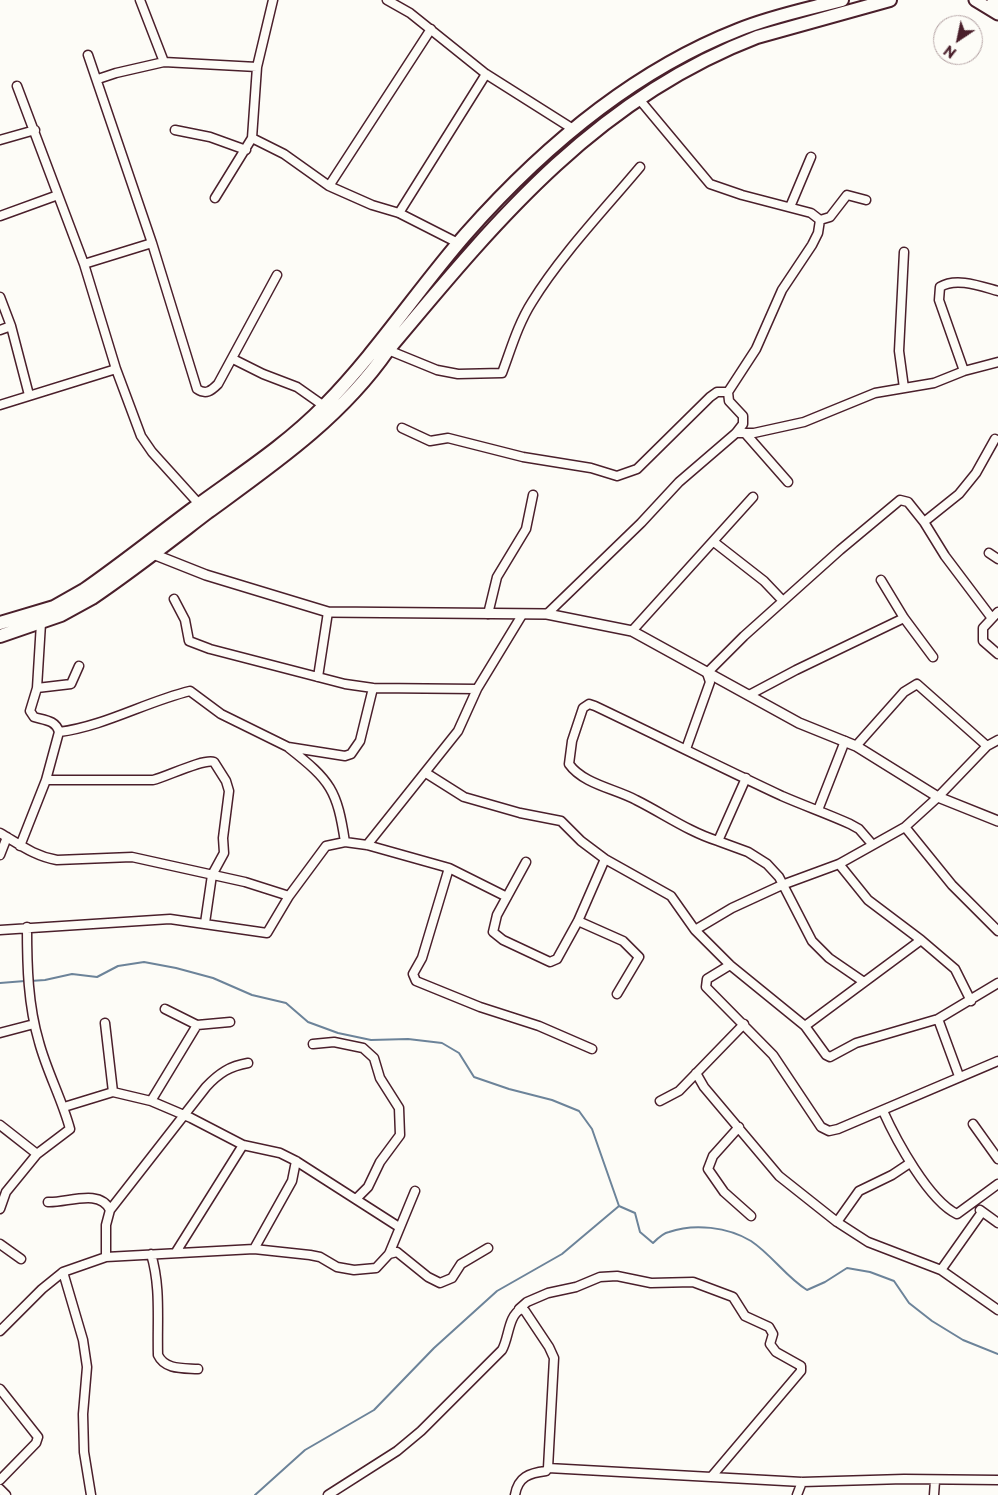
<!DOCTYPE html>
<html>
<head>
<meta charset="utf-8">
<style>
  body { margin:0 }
  #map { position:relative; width:998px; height:1495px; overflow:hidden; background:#fdfcf7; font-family:"Playpen Sans",sans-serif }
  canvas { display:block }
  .north { position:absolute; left:933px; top:15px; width:50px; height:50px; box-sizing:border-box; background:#fdfcf7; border:1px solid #b5a4a5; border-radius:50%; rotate:214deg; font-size:14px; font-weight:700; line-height:20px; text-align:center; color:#4a1f2b }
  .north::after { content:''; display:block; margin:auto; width:18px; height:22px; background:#4a1f2b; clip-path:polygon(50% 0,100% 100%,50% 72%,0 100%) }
</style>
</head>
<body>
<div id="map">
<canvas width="998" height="1495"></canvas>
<div class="north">N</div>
</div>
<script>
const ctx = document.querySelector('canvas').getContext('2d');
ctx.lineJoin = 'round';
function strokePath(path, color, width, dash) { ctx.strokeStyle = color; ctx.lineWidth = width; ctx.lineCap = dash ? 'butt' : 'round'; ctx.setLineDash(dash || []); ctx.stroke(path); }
strokePath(new Path2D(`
  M30 981 45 980 72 974 97 977 118 966 144 962 176 968 213 978 252 995 286 1003 308 1022 338 1033 371 1040 408 1039 442 1043 459 1053 474 1077 509 1089 552 1100 579 1111 592 1129 619 1206 635 1213 640 1232 653 1243C657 1239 663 1233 669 1232 694 1223 728 1227 751 1241 772 1255 786 1277 807 1290L825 1282 847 1268 870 1272 894 1281 909 1303 932 1321 963 1340 998 1354
  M0 983 25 981
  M255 1495 305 1450 374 1410 434 1348 497 1291 562 1254 619 1206`), '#6c8399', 2);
const minor = new Path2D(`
  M140 0 164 62
  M387 0 410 13 486 74 573 129
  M88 55 152 243 197 389C206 395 211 391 218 384L277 275
  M98 79 116 73 164 62 257 67
  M17 86 84 264 116 369 141 436 152 452 199 504
  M175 130 210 137 246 150
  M252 138 284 154 329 186 431 29
  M0 140 35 130
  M329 186 372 205 399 213 458 243
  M215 198 252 138 257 67 273 0
  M790 207 811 157
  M399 213 486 74
  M0 216 58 195
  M820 220 830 217 847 195 866 200
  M904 252 899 351 904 388
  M84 264 152 243
  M0 297 11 326 29 395
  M0 330 11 326
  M388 350 437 370 458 374 502 373C511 349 518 324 532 302 561 255 604 210 640 167
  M233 359 263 374 297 387 324 406
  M964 371 939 300 940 287C956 277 980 286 998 291
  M0 405 116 369
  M402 428 430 441 448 438 523 457 591 468 617 476 637 469 710 397 717 392H728
  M736 433H754L804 422 875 393 934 383 964 371 998 362
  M745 433 788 482
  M924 522 959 494 976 473 995 439
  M714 542 764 581 783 601
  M989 553 998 559
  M881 580 904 618 933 657
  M174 599 185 620 189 641 210 649 345 684 373 688 477 689
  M998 612 983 628V641L998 654
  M488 614 497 577 526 529 533 495
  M547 614 641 523 679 482 736 433 743 424V416L729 401 728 392 756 349 782 290 812 245 818 233 820 220 811 213 742 195 710 184 639 99
  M632 631 753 497
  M318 677 328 612
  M37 688 71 684 79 666
  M749 695 796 670 904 618
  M59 732C105 726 145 702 190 691L221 714 288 747 345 756 351 754 360 741 373 688
  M856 746 904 692 917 684 987 746
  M289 748C331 781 337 790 345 842L367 845 449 868 507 897
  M686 749 710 682 707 673 744 636 840 550 900 500 908 502 924 522 945 556 991 617
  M426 773 464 797 520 813 561 821 581 841 605 859 671 896 695 930 730 965 805 1026 826 1055 830 1057 856 1043 938 1019 998 983
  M746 778 718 841C689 832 664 814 636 800 616 789 583 784 569 764L572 741 583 708 589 704 595 706C658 736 720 767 782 796 805 806 828 814 850 824L859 829 872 844
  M46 780H153C166 777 204 758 214 762L226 781 229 791 223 838 224 853 212 875 205 923
  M818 810 845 741
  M905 827 952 885 998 931
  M0 833C19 844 34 856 57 860L132 857 245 882 289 896
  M718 841 748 852 767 864 779 877 812 941 829 958 864 982
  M367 845 458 731 477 689 522 615
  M20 846 46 780 59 732C56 720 44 720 34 717L30 711 37 688 41 623
  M0 855 7 837
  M526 862 497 915 493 932 503 940 550 962 557 959 578 921 605 859
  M839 864 868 900 921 940 955 969 971 1001
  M449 868 422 958 413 974 416 981 480 1007 539 1026 592 1049
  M578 921 623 941 639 957 617 994
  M0 930 170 919 267 933 289 896 326 846 345 842
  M695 930 732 908 782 885 839 864 905 827 938 797 987 746 998 740
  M730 965 707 979 706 987 773 1055 821 1127 829 1131 838 1129 998 1061
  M165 1009 197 1025 230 1022
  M938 1019 959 1076
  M105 1023 113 1092
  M805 1026 921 940
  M0 1033 34 1024
  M313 1044 334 1042 363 1048 374 1058 380 1078 399 1108 400 1135 380 1162 368 1187 357 1198
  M696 1073 704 1087 779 1176 837 1222 868 1242 941 1270
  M151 1101 197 1025
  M660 1101 679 1091 744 1024
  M64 1107 113 1092 151 1101 191 1118 243 1145 280 1153 296 1161 399 1227
  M883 1111C896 1140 929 1201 957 1214L998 1184
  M973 1124 998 1159
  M0 1125 37 1154
  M739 1127 713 1156 708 1169 724 1192 751 1216
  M48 1202C67 1203 100 1188 110 1210
  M0 1209 6 1192 37 1154 70 1129C62 1099 47 1072 39 1042 28 1005 27 966 27 927
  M980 1210 998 1223
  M982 1212 941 1270 998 1310
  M837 1222 859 1191 892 1175 910 1163
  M0 1244 21 1259
  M254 1249 292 1181 296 1161
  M176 1252 243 1145
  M151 1254C161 1287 157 1320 158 1355 165 1370 183 1368 198 1369
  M389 1254 397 1252 428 1277 440 1283 452 1278 461 1264 488 1248
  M106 1257V1225L110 1210 206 1087C219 1073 230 1066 248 1063
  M63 1272 83 1340 87 1367 83 1414 84 1452 91 1495
  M519 1309 527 1302 548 1293 576 1287 600 1277 617 1276 651 1283 693 1282 733 1297 745 1316 769 1327 773 1334 770 1344 776 1352 801 1366V1371L712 1476
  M0 1331 42 1289 63 1272 106 1257 254 1249 310 1255 320 1257 337 1267 354 1270 376 1268 389 1254 415 1191
  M0 1389 38 1437 36 1443 0 1480
  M0 1489 6 1495
  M328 1495 397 1451 421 1431 502 1350C509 1338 508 1316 521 1309L525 1311 549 1347 554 1358 548 1468
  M515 1495C518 1477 529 1473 546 1471L548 1468 802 1482 904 1479 998 1480
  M797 1495 802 1482
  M934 1495 935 1481`);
const tertiary = new Path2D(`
  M153 554 206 575 328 612 547 614 632 631 799 723 856 746 938 797 998 821`);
const primary = new Path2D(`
  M975 0 998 14
  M993 0 998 3`);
const trunk = new Path2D(`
  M0 623 54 607 84 590C123 563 160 533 198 505 242 473 287 444 325 405 377 352 418 289 466 234 542 148 631 72 738 30 772 16 808 9 842 0
  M0 636 61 615 92 598C132 571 170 541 208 512 274 464 341 418 388 350 495 222 595 99 757 37L890 0`);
strokePath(minor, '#4a1f2b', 11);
strokePath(tertiary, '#4a1f2b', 12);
strokePath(primary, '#4a1f2b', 15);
strokePath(trunk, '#4a1f2b', 16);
strokePath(minor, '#fdfcf7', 8);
strokePath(tertiary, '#fdfcf7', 9);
strokePath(primary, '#fdfcf7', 11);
strokePath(trunk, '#fdfcf7', 12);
</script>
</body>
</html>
